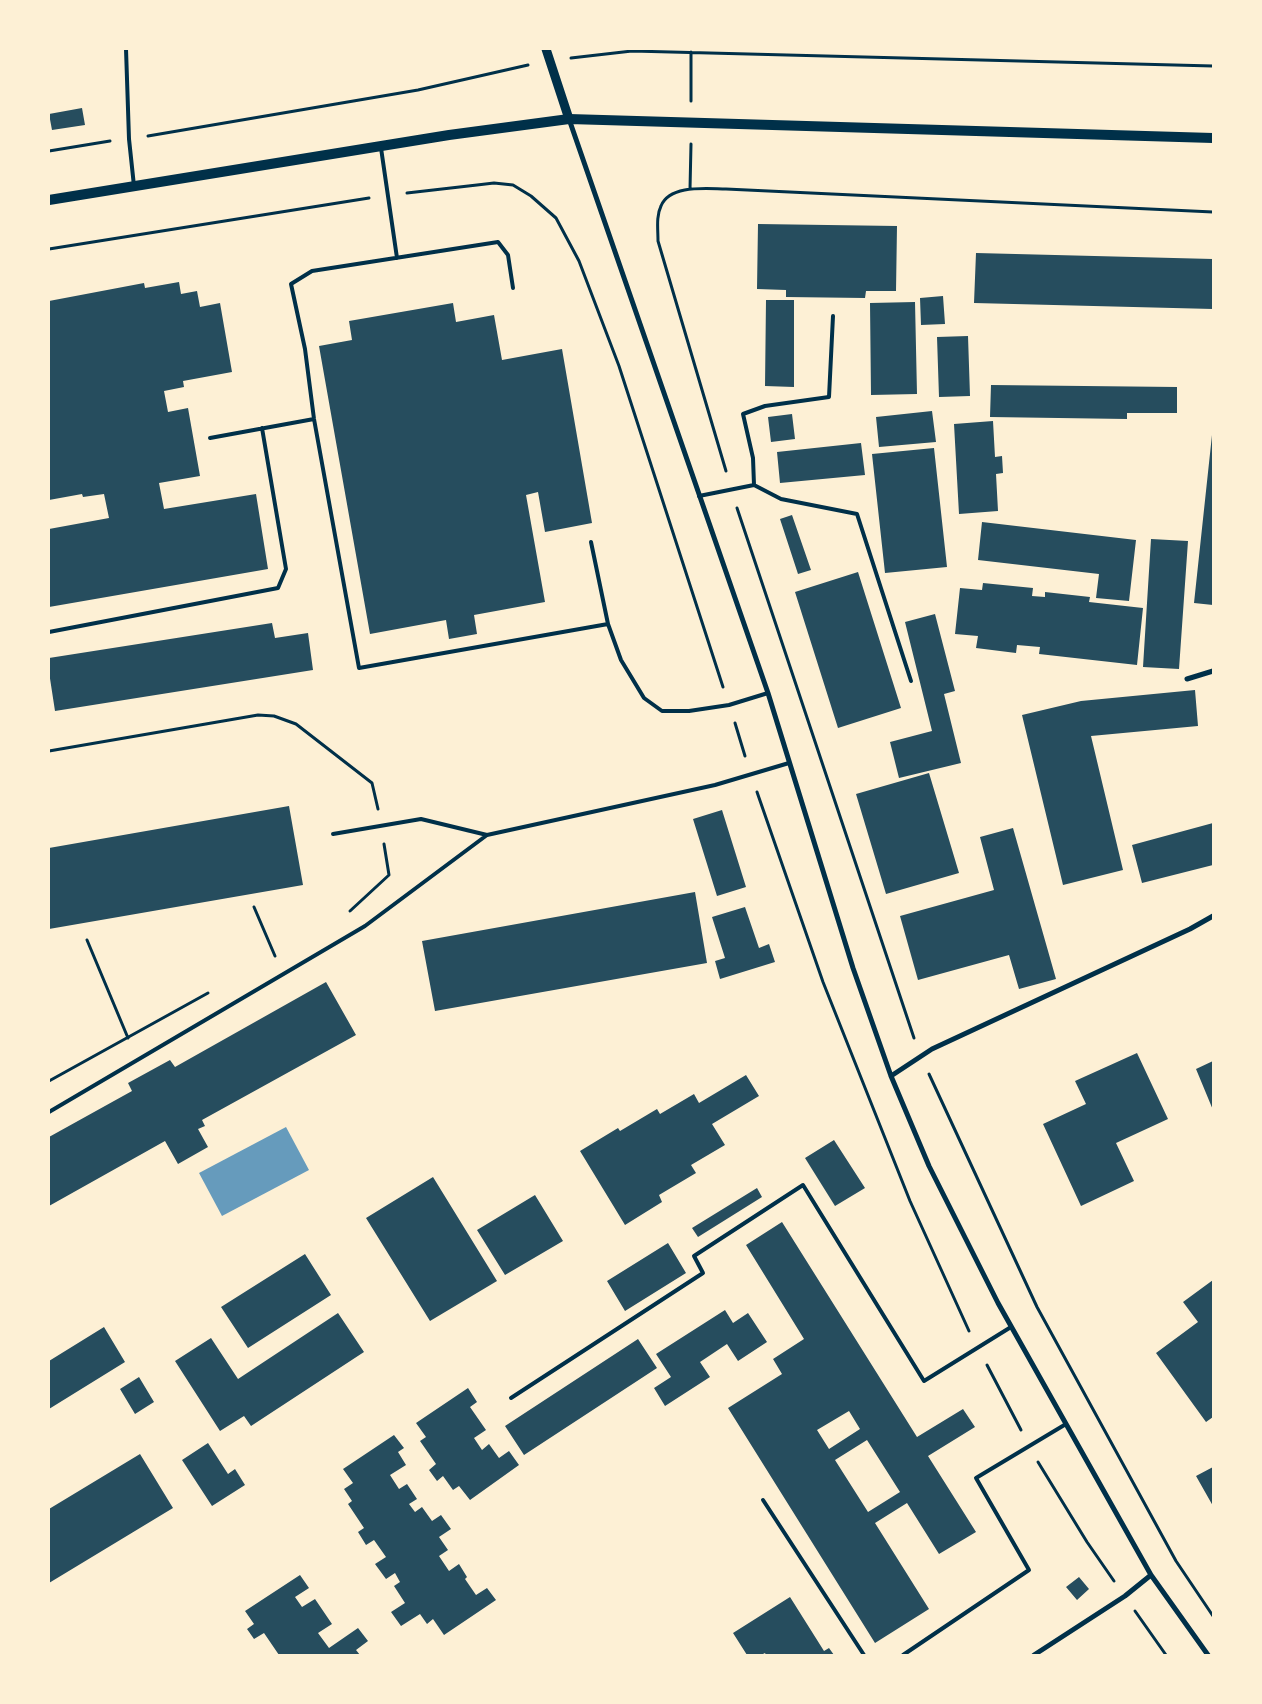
<!DOCTYPE html>
<html>
<head>
<meta charset="utf-8">
<style>
  body { margin:0 }
  #map { position:relative; width:1262px; height:1704px; overflow:hidden; background:#fdf0d5; font-family:"Noto Sans",sans-serif }
  canvas { display:block }
  .frame { position:absolute; inset:0; border:50px solid #fdf0d5; pointer-events:none }
</style>
</head>
<body>
<div id="map">
<canvas width="1262" height="1704"></canvas>
<div class="frame"></div>
</div>
<script>
const ctx = document.querySelector('canvas').getContext('2d');
ctx.lineJoin = 'round';
function fillPath(path, color) { ctx.fillStyle = color; ctx.fill(path, 'evenodd'); }
function strokePath(path, color, width, dash) { ctx.strokeStyle = color; ctx.lineWidth = width; ctx.lineCap = dash ? 'butt' : 'round'; ctx.setLineDash(dash || []); ctx.stroke(path); }
fillPath(new Path2D(`
  M286 1127 309 1170 222 1216 199 1173Z`), '#669bbc');
fillPath(new Path2D(`
  M82 108 85 125 52 130 49 114Z
  M758 224 897 226 896 291H866L865 298 786 297V290L757 289Z
  M976 253 1213 259V309L974 303Z
  M179 282 181 294 197 291 200 307 220 303 232 372 183 381 184 387 164 391 168 412 188 408 200 476 159 483 164 509 256 494 268 569 49 607V529L109 518 104 494 83 497 82 494 49 500V301L144 283 145 288Z
  M943 296 945 324 921 325 920 298Z
  M766 300H794V387L765 386Z
  M915 302 917 394 871 395 870 303Z
  M453 303 456 322 494 315 502 360 562 349 592 523 545 532 538 492 526 495 545 602 474 615 477 634 449 639 446 620 370 634 319 346 352 340 349 321Z
  M968 336 970 396 939 397 937 337Z
  M991 385 1177 387V413H1127V419L990 417Z
  M932 411 936 442 879 447 876 417Z
  M792 414 795 439 771 442 768 417Z
  M993 421 995 457 1002 456 1003 473 996 474 998 511 959 514 954 424Z
  M1212 435 1213 436V605L1194 603Z
  M861 443 865 475 780 483 777 452Z
  M934 448 947 567 885 573 872 454Z
  M792 515 811 570 798 574 780 519Z
  M982 522 1136 540 1129 601 1096 598 1099 574 978 560Z
  M1151 539 1188 541 1179 669 1143 667Z
  M858 572 901 708 838 728 795 592Z
  M983 583 1033 588 1032 596 1045 597V592L1090 597 1089 602 1143 608 1137 665 1039 654 1040 647 1017 645 1016 653 976 648 978 636 955 634 960 588 982 590Z
  M935 614 955 691 944 694 961 763 899 778 890 742 932 731 905 622Z
  M272 623 275 638 308 633 313 670 55 711 49 672V658Z
  M1195 690 1198 726 1091 736 1123 870 1063 885 1022 715 1081 701Z
  M929 773 959 873 886 894 856 794Z
  M289 806 303 885 49 929V848Z
  M722 810 746 887 717 896 693 819Z
  M1213 823V865L1142 883 1132 845Z
  M1013 828 1056 979 1019 989 1009 955 918 980 900 916 994 890 980 837Z
  M695 892 707 963 435 1011 422 941Z
  M745 907 759 948 769 944 775 962 720 979 715 961 725 958 712 917Z
  M326 982 356 1035 202 1120 205 1126 198 1129 208 1147 178 1164 165 1141 49 1206V1137L132 1091 128 1083 170 1060 175 1067Z
  M1137 1053 1168 1119 1116 1143 1134 1181 1081 1206 1043 1124 1086 1104 1075 1081Z
  M1213 1061V1110L1196 1069Z
  M746 1075 759 1096 712 1124 725 1145 691 1165 696 1173 659 1195 662 1202 625 1225 580 1151 618 1128 620 1131 657 1109 660 1114 694 1094 699 1103Z
  M834 1140 865 1188 835 1206 805 1158Z
  M433 1177 497 1281 430 1321 366 1218Z
  M757 1188 762 1197 698 1237 692 1228Z
  M535 1195 563 1241 505 1275 477 1230Z
  M782 1222 917 1437 963 1409 975 1427 928 1456 976 1532 939 1554 907 1503 875 1523 929 1609 875 1643 728 1408 782 1374 773 1359 804 1339 746 1245ZM849 1411 860 1429 829 1449 817 1430ZM867 1440 900 1492 868 1512 835 1460Z
  M668 1243 686 1273 625 1311 607 1281Z
  M305 1254 331 1295 248 1348 221 1307Z
  M1213 1280V1417L1206 1422 1156 1353 1198 1322 1183 1302Z
  M725 1310 733 1323 748 1313 767 1342 738 1361 727 1344 700 1362 710 1377 665 1406 654 1388 671 1377 656 1354Z
  M338 1313 364 1352 251 1426 244 1416 220 1431 175 1361 211 1338 238 1379Z
  M104 1327 125 1362 49 1409V1361Z
  M638 1339 657 1368 524 1455 505 1426Z
  M139 1377 154 1402 135 1414 120 1389Z
  M468 1388 477 1402 470 1407 486 1430 474 1438 482 1450 489 1444 499 1458 509 1451 519 1465 470 1500 459 1486 453 1490 443 1476 437 1481 429 1470 436 1464 420 1441 426 1437 416 1423Z
  M394 1435 404 1448 398 1452 406 1465 390 1475 399 1489 407 1484 417 1499 409 1504 415 1512 422 1507 432 1521 441 1515 451 1529 439 1537 448 1550 439 1556 449 1571 459 1564 467 1577 465 1579 476 1595 487 1588 496 1600 444 1635 433 1619 427 1624 420 1614 401 1626 391 1612 405 1603 394 1586 400 1582 395 1573 386 1579 375 1564 386 1557 374 1540 366 1545 358 1532 364 1528 348 1504 352 1501 344 1489 353 1483 343 1469Z
  M208 1443 228 1474 235 1469 245 1485 212 1506 182 1460Z
  M140 1454 173 1508 49 1583V1509Z
  M1213 1467V1506L1196 1476Z
  M300 1575 309 1588 295 1597 302 1607 315 1599 332 1624 318 1633 329 1648 358 1628 368 1641 356 1650 360 1655H279L264 1633 254 1639 247 1629 254 1624 245 1611Z
  M1079 1577 1089 1589 1077 1600 1066 1587Z
  M790 1597 824 1651 829 1648 834 1655H766L765 1653 761 1655H747L733 1633Z`), '#264d5e');
strokePath(new Path2D(`
  M691 52V101
  M571 58 632 51 1213 66
  M148 136 418 90 528 65
  M49 151 110 141
  M690 189 691 144
  M407 193 477 185 494 183 513 185 531 196 556 218 579 261 619 366 723 687
  M49 249 369 198
  M726 471 658 241C658 229 656 216 661 206 670 184 708 189 726 189L1213 212
  M737 508 914 1038
  M735 723 745 756
  M49 751 258 715 274 716 296 724 372 783 378 809
  M757 792 823 982 910 1201 969 1331
  M254 907 275 956
  M350 911 389 875 384 844
  M87 940 128 1038
  M929 1074 1037 1307 1176 1561 1213 1616
  M49 1081 208 993
  M987 1365 1021 1430
  M1038 1462 1087 1542 1114 1581
  M1135 1611 1166 1655`), '#003049', 3);
strokePath(new Path2D(`
  M126 49 129 139 134 186
  M381 148 397 258
  M513 288 508 255 498 242 312 271 291 284 305 349 314 419 359 668 608 624
  M210 438 314 419
  M754 485 753 458 743 414 765 406 829 397 833 316
  M699 496 754 485 781 499 857 514 911 681
  M591 542 608 624 621 660 644 698 662 711H689L729 705 768 693
  M49 632 278 588 286 569 262 428
  M333 834 421 819 487 835 715 785 789 763
  M49 1112 365 926 487 835
  M511 1398 703 1273 694 1256 803 1185 924 1381 1011 1327
  M763 1500 864 1655
  M903 1655 1029 1570 976 1478 1066 1424`), '#003049', 4);
strokePath(new Path2D(`
  M569 119 768 693 853 968 891 1076 929 1166 998 1303 1151 1575 1208 1655
  M1187 679 1213 671
  M891 1076 932 1049 1190 929 1213 916
  M1034 1655 1125 1596 1151 1575`), '#003049', 5);
strokePath(new Path2D(`
  M546 49 569 119`), '#003049', 9);
strokePath(new Path2D(`
  M49 200 449 135 569 119 1213 138`), '#003049', 10);
</script>
</body>
</html>
